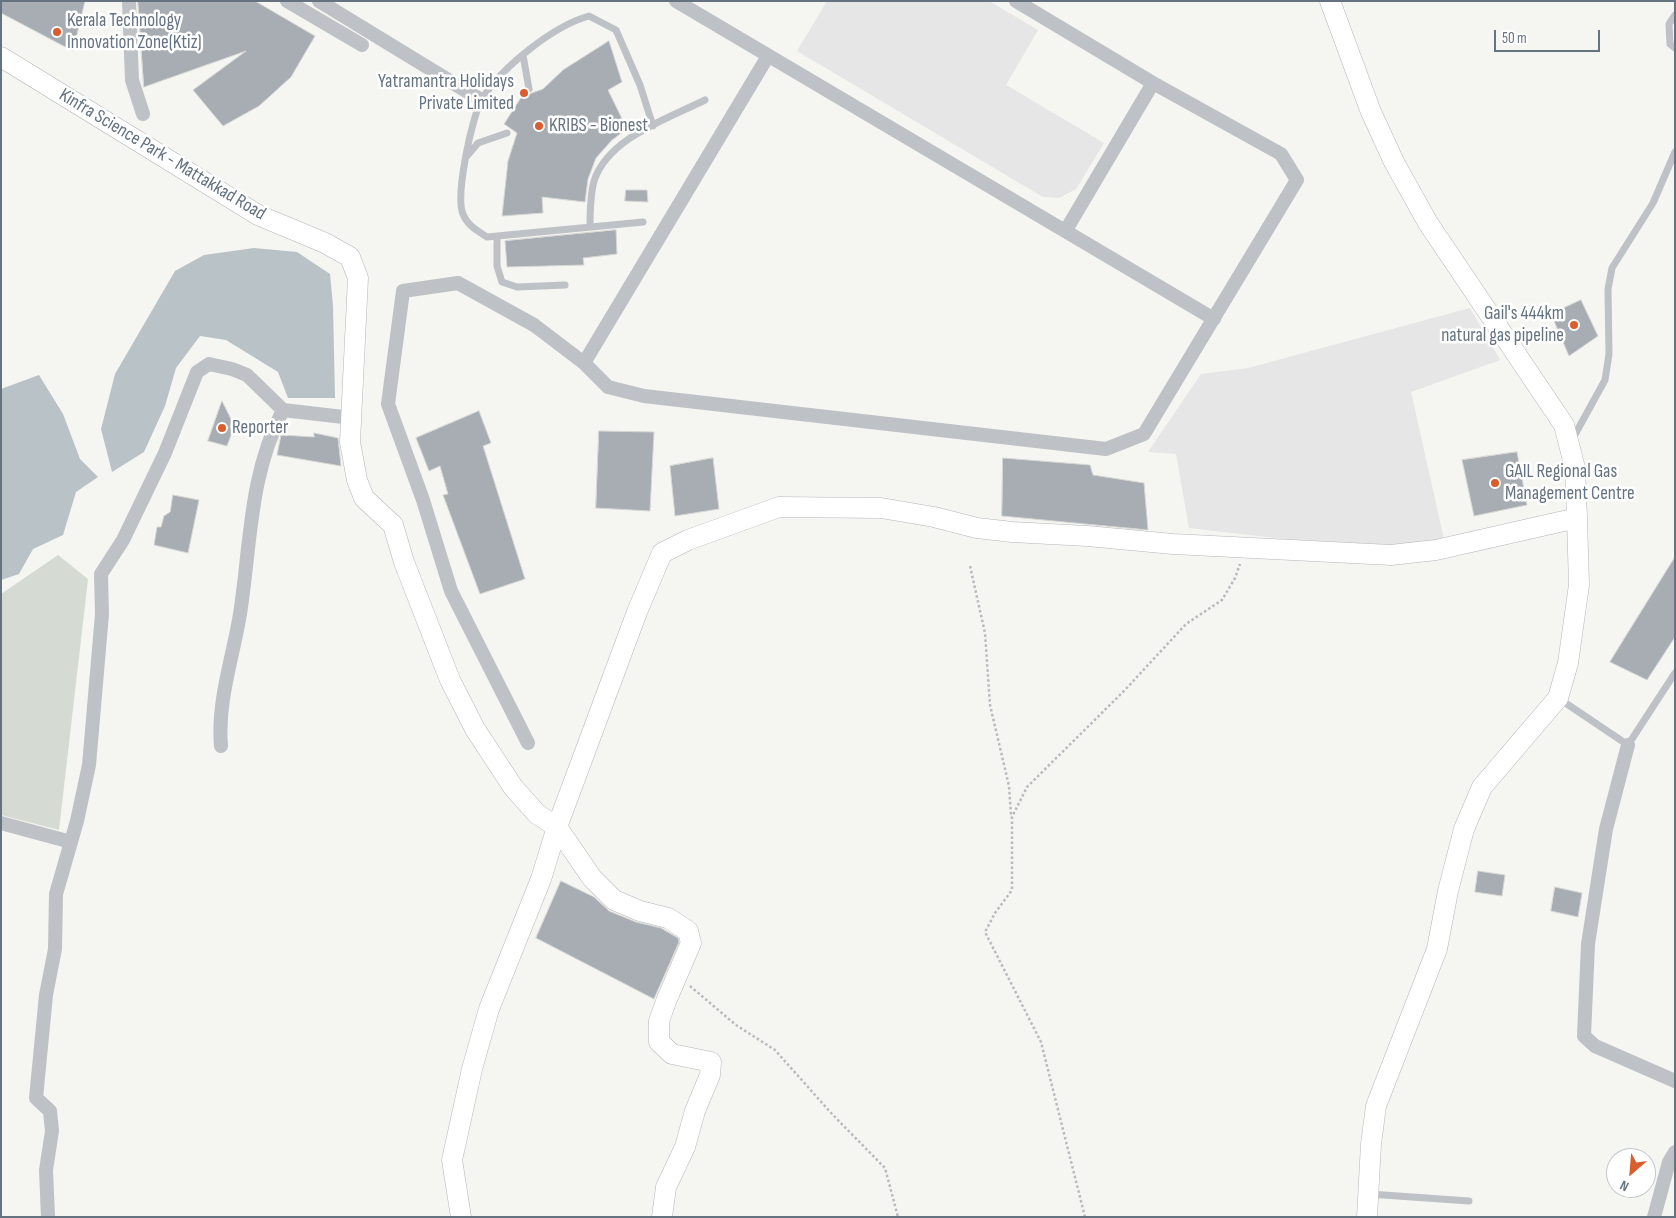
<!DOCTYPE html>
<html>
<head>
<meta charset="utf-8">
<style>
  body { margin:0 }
  #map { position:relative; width:1676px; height:1218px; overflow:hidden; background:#f5f5f1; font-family:"Sofia Sans Condensed",sans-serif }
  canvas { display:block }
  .frame { position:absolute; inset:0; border:2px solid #657381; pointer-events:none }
  .north { position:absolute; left:1606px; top:1148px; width:50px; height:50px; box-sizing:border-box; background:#fff; border:1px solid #c1c7cd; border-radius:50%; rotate:207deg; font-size:14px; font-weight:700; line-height:20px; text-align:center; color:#657381 }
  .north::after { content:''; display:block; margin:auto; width:18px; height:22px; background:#d95d2d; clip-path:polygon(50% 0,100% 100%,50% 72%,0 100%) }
  .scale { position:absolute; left:1494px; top:30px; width:106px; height:22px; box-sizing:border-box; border:2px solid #657381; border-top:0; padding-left:6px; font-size:15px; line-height:18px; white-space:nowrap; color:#657381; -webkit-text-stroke:4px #fff; paint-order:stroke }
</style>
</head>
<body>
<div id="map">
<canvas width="1676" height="1218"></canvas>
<div class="frame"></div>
<div class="north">N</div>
<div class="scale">50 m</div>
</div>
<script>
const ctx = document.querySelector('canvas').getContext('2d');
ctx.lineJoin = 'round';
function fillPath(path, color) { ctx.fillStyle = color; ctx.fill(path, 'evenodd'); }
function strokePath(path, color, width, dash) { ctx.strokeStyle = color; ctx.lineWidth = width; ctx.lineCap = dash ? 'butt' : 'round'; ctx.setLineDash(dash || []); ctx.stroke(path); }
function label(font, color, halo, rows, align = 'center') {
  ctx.font = font + ' "Sofia Sans Condensed",sans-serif'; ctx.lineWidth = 5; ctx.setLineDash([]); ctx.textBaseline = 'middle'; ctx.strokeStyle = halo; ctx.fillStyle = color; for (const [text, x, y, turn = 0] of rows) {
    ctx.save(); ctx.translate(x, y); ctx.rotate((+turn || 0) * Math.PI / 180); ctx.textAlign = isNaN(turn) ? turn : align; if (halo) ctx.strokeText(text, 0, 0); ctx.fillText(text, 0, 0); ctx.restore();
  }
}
fillPath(new Path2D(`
  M827 1H989L1038 30 1006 85 1104 143 1076 189 1059 198 1043 197 797 51Z
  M1470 308 1500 360 1411 392 1446 548 1284 539 1189 528 1176 454 1148 452 1201 374 1248 368Z`), '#e5e6e5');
fillPath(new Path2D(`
  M58 555 88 579 59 830 1 815V594Z`), '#d5dbd3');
fillPath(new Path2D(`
  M254 248 297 252 330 274 333 306 335 398H288L278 372 226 340 200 336 176 368 165 406 144 452 112 472 101 429 115 374 175 271 204 255Z
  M39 375 63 414 80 459 98 477 76 492 63 535 33 549 19 574 1 580V389Z`), '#b8c2c7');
const building = new Path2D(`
  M1 1H85L73 51 1 13Z
  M138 1H255L315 36 291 77 259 106 223 126 193 90 246 51 144 87Z
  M609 41 622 82 608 90 627 129 612 140 596 158 588 179 585 202 542 197 543 213 502 216 508 161 517 133 504 124 524 93 529 94 543 89 563 70Z
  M626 190H647L648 202 625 201Z
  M616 230 617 254 583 258 584 265 507 267 505 241Z
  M1581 300 1598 336 1569 356 1551 314Z
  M222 401 232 421 230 427 233 430 227 446 208 441Z
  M479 411 491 443 483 446 525 579 480 594 443 495 448 494 440 466 429 471 416 438Z
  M599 431 654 432 650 511 596 508Z
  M314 433 338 438 341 466 277 455 281 435 314 437Z
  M1517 452 1527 505 1474 516 1462 460Z
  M713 458 719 509 675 516 670 466Z
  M1003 458 1090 465 1093 475 1144 483 1148 530 1002 516Z
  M173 495 199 500 188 553 154 545 157 527H161L164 516 170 512Z
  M1675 557V637L1647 680 1610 662Z
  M1478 871 1505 875 1502 896 1475 892Z
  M561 881 594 897 609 911 636 922 661 928 678 938 679 942 654 999 536 938Z
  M1555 887 1582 893 1578 917 1551 911Z`);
fillPath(building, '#a7adb3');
strokePath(building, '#d6d6d4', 1);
const secondary = new Path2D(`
  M1330 1 1371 112 1394 162 1428 223 1564 425 1575 468 1577 518 1579 585 1568 663 1558 698 1482 787 1464 829 1448 891 1437 949 1376 1106 1371 1144 1367 1217
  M1 57 258 215 325 243 350 257 358 278 350 442 357 480 364 498 393 525 404 562 450 680 475 729 513 787 537 814 557 827 592 878 614 900 640 911 668 918 688 931 691 943 667 999 659 1021V1042L672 1054 711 1062 710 1075 695 1111 685 1147 666 1187 662 1217
  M461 1217 452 1160 472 1069 489 1009 541 879 557 827 637 612 662 553 688 540 779 507 881 508 934 517 977 528 1012 532 1087 536 1173 544 1391 555 1436 550 1577 518`);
strokePath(secondary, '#b3b7bb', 21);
strokePath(new Path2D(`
  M970 566 985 633 990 705 1009 786 1011 815
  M690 986 736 1025 775 1050 832 1114 885 1168 898 1217
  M1085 1217 1041 1042 985 932 995 913 1012 890V817L1027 787 1124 691 1186 624 1222 600 1235 578 1240 564`), '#b8babd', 2.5, [2.5, 2.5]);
strokePath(new Path2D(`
  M1675 15 1669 24 1670 44 1675 48
  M523 55 529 89
  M467 156 478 143 507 133
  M643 222 487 237C478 231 467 225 463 214 455 196 472 116 482 99 502 67 553 26 589 16L616 30 640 85 653 126
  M590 227C590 212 590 196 594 181 608 138 667 119 705 100
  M497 237V266L502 282 517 287 565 285
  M1572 440 1605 380 1609 354 1608 289 1612 268 1653 203 1675 152
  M1558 698 1628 745 1675 673
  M1369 1194 1469 1201`), '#bec1c5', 7);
strokePath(new Path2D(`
  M129 1 132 80 143 114
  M287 1 362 45
  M319 1 481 100
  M676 1 1214 319
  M1066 230 1153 83
  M584 363 768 56
  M528 743 451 591 423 500 388 404 403 291 458 283 534 325 584 363 608 387 644 396 1106 449 1144 434 1297 180 1281 154 1153 83 1016 1
  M1628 745 1606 829 1588 944 1584 1036 1595 1046 1675 1081
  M221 746C217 702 233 657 240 614 251 543 249 475 283 410
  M1 823 71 842
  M48 1217 46 1170 52 1131 50 1111 36 1098 46 995 55 949 56 894 77 821 89 765 102 614 101 574 123 540 165 453 197 372 209 364 232 369 247 375 283 410 352 418
  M1654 1217 1669 1162 1675 1152`), '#bec1c5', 14);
strokePath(secondary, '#fff', 20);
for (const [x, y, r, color] of [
  [57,32,5,"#d95d2d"],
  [524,93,5,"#d95d2d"],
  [539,126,5,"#d95d2d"],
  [1574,325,5,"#d95d2d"],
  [222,428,5,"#d95d2d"],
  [1495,483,5,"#d95d2d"]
]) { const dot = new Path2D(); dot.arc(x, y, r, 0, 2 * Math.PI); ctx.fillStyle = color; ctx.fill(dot); strokePath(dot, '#fff', 2); }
label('19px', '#657381', '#fff', [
  ["Kerala Technology",67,21],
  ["Innovation Zone(Ktiz)",67,43],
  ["Yatramantra Holidays",514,82,"right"],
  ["Private Limited",514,104,"right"],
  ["KRIBS - Bionest",549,126],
  ["Gail's 444km",1564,314,"right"],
  ["natural gas pipeline",1564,336,"right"],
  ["Reporter",232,428],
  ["GAIL Regional Gas",1505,472],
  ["Management Centre",1505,494]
], 'left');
label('19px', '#657381', '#fff', [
  ["Kinfra Science Park - Mattakkad Road",162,155,31]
]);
</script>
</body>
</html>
